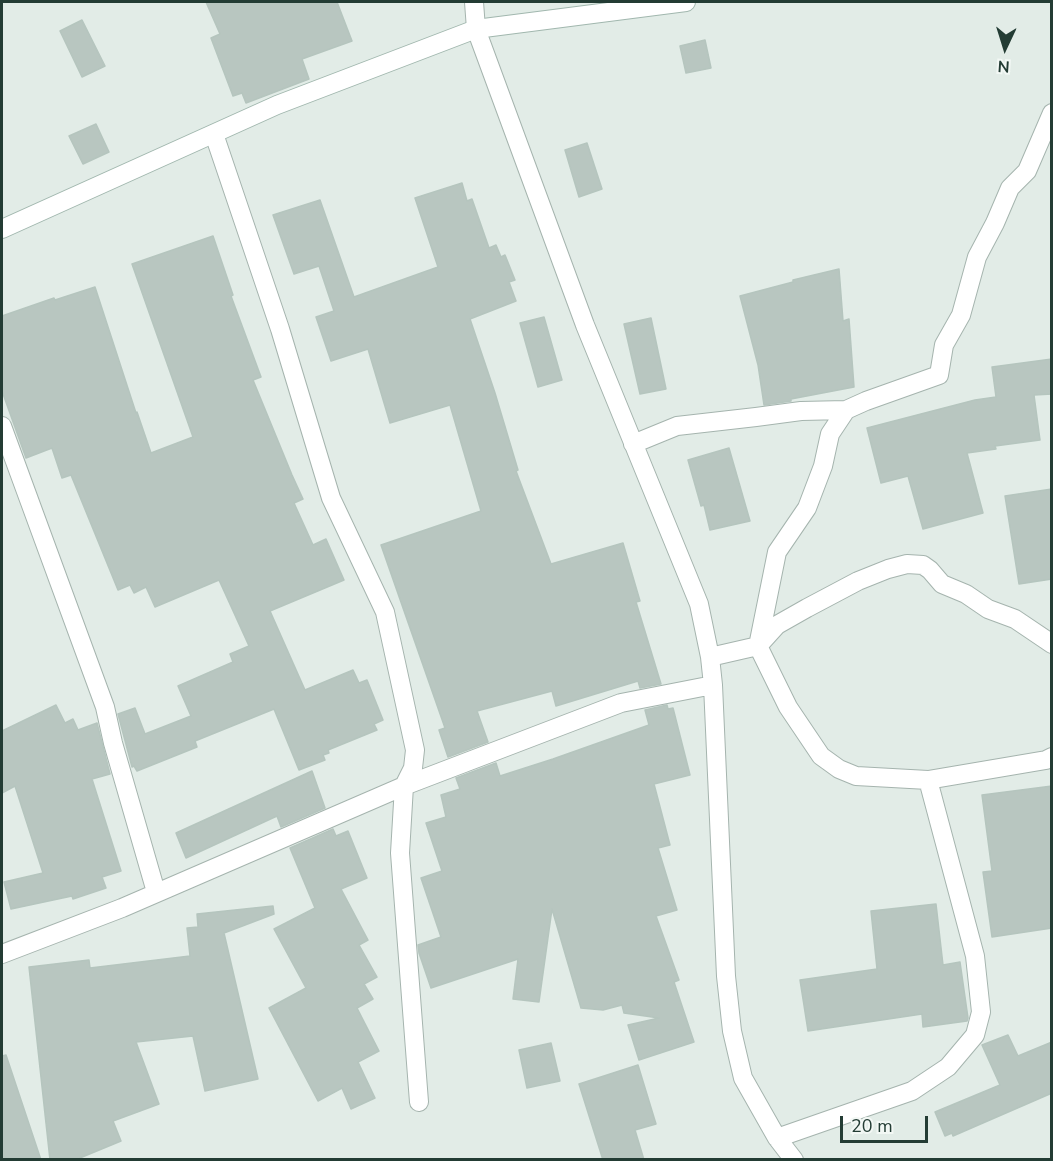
<!DOCTYPE html>
<html>
<head>
<meta charset="utf-8">
<style>
  body { margin:0 }
  #map { position:relative; width:1053px; height:1161px; overflow:hidden; background:#e2ece7; font-family:"Nunito Sans",sans-serif }
  canvas { display:block }
  .frame { position:absolute; inset:0; border:3px solid #233c34; pointer-events:none }
  .north { position:absolute; left:975px; top:18px; width:60px; height:60px; -webkit-text-stroke:4px #f3f8f5; paint-order:stroke; rotate:184deg; font-size:16px; font-weight:700; line-height:24px; text-align:center; color:#233c34 }
  .north::after { content:''; display:block; margin:auto; width:21px; height:27px; background:#233c34; clip-path:polygon(50% 0,100% 100%,50% 72%,0 100%) }
  .scale { position:absolute; left:840px; top:1116px; width:88px; height:27px; box-sizing:border-box; border:3px solid #233c34; border-top:0; padding-left:8px; font-size:18px; line-height:21px; white-space:nowrap; color:#233c34; -webkit-text-stroke:4px #f3f8f5; paint-order:stroke }
</style>
</head>
<body>
<div id="map">
<canvas width="1053" height="1161"></canvas>
<div class="frame"></div>
<div class="north">N</div>
<div class="scale">20 m</div>
</div>
<script>
const ctx = document.querySelector('canvas').getContext('2d');
ctx.lineJoin = 'round';
function fillPath(path, color) { ctx.fillStyle = color; ctx.fill(path, 'evenodd'); }
function strokePath(path, color, width, dash) { ctx.strokeStyle = color; ctx.lineWidth = width; ctx.lineCap = dash ? 'butt' : 'round'; ctx.setLineDash(dash || []); ctx.stroke(path); }
const building = new Path2D(`
  M206 2H337L352 41 302 59 309 79 246 103 242 93 233 96 211 38 220 34Z
  M82 20 105 66 82 77 60 31Z
  M705 40 711 68 686 73 680 46Z
  M96 124 109 152 83 164 69 136Z
  M587 143 602 189 579 197 565 150Z
  M462 183 467 201 472 199 489 248 496 245 501 257 505 255 515 280 509 282 516 301 470 319 495 393 518 470 516 471 551 564 623 543 640 601 636 602 661 684 640 688 638 681 556 706 552 691 477 711 488 742 448 757 439 730 445 728 381 545 481 511 450 405 390 423 368 349 331 361 316 317 334 311 319 266 294 274 273 215 320 200 354 297 438 267 415 198Z
  M213 236 233 295 231 296 261 377 253 380 292 475 303 499 294 503 313 545 326 539 344 580 270 611 305 690 353 670 359 683 367 680 383 720 374 724 377 730 328 750 329 753 323 755 325 760 299 770 274 709 195 741 197 747 137 771 134 766 132 767 118 714 135 708 145 734 191 716 178 686 233 662 230 654 249 646 219 580 155 607 146 587 134 593 130 585 118 590 71 475 62 478 52 448 26 458 2 391V316L54 298 55 300 95 287 136 413 137 412 151 453 193 437 132 264Z
  M839 269 843 321 849 319 854 387 791 399V401L764 405 758 365 740 296 793 282V280Z
  M544 317 562 380 538 387 520 323Z
  M651 318 666 389 640 394 624 324Z
  M1052 359V394L1034 395 1040 440 995 446 996 449 967 453 983 513 923 529 908 476 881 483 867 428 975 400 996 397 992 367Z
  M729 448 750 521 710 530 704 505 701 506 688 460Z
  M1052 489V579L1019 584 1005 496Z
  M56 705 65 723 73 719 78 730 97 723 110 774 92 779 121 871 102 877 106 888 73 899 72 896 11 909 4 882 43 873 15 786 2 793V731Z
  M667 705 668 709 673 708 690 775 654 784 670 845 658 848 677 910 656 916 679 980 674 982 694 1042 639 1060 628 1025 659 1018 624 1013 622 1005 603 1010 581 1008 552 909 539 1002 513 999 518 959 431 988 419 953 418 945 441 937 421 878 442 871 426 823 446 817 441 795 460 789 456 778 496 763 500 776 553 759 649 725 645 710Z
  M312 771 325 808 281 827 277 816 186 858 176 833Z
  M1052 786V928L992 937 983 872 992 871 982 795Z
  M333 829 336 836 348 831 367 878 341 889 368 940 359 945 377 977 364 984 373 999 357 1008 379 1051 358 1062 375 1098 351 1109 342 1088 318 1101 269 1008 306 988 274 929 315 908 290 848Z
  M936 904 943 965 960 962 968 1018 967 1021 923 1027 922 1014 808 1031 800 980 877 969 871 911Z
  M273 906 274 914 224 933 258 1079 205 1091 193 1036 136 1042 159 1104 113 1121 121 1141 75 1160H50L29 967 89 960 90 968 190 956 187 928 198 927 197 914Z
  M1008 1035 1018 1056 1052 1042V1093L953 1136 952 1133 945 1136 935 1112 1000 1085 982 1045Z
  M551 1043 560 1081 527 1088 519 1050Z
  M6 1055 41 1160H2V1056Z
  M638 1065 656 1124 635 1130 644 1160H603L579 1084Z`);
fillPath(building, '#b8c6c0');
strokePath(building, '#b5c5be', 1.5);
const street = new Path2D(`
  M474 2 476 29 585 325 699 604 710 657 713 685 726 976 732 1031 743 1078 777 1138 794 1160
  M214 134 280 329 331 498 385 612 415 750 413 768 404 786 400 853 419 1102
  M846 410 866 401 939 375 944 345 961 315 977 257 995 223 1010 188 1027 171 1052 113
  M2 426 105 707 113 743 156 892
  M633 444 677 426 756 417 801 411 846 410 830 434 823 466 807 508 777 552 758 646 788 707 821 756 839 769 856 776 928 780 1046 760 1052 757
  M710 657 758 646 777 625 807 608 858 581 888 569 907 564 923 565 930 570 942 584 966 594 988 609 1015 619 1052 644
  M2 954 122 908 404 786 621 703 713 685
  M777 1138 912 1091 948 1067 975 1035 981 1012 975 956 928 780`);
const secondary = new Path2D(`
  M2 229 277 105 476 29 686 2`);
strokePath(street, '#a5b4ae', 20);
strokePath(secondary, '#a1b7ae', 20);
strokePath(street, '#fff', 18);
strokePath(secondary, '#fff', 18);
</script>
</body>
</html>
